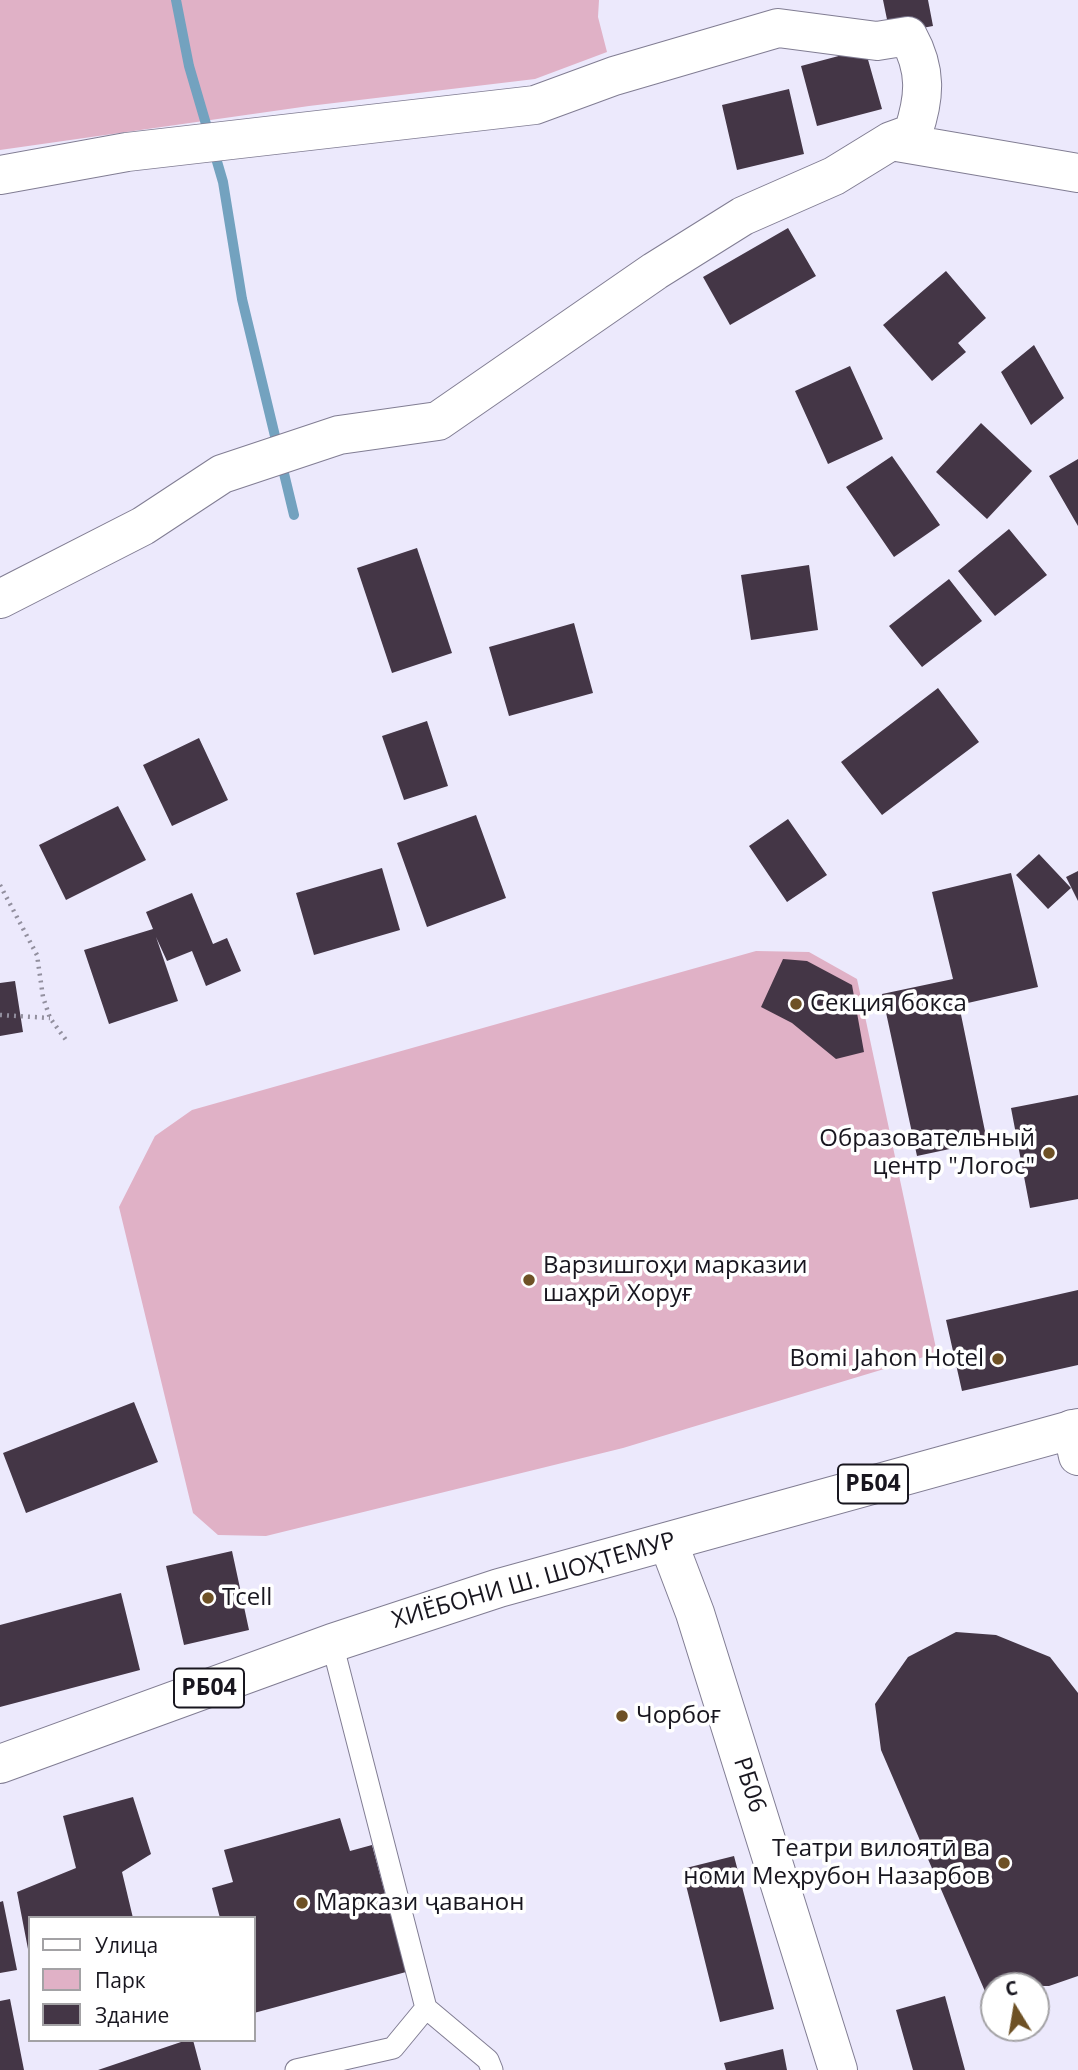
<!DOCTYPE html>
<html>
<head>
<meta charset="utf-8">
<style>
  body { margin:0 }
  #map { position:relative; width:1078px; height:2070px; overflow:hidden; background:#ece9fc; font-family:"Open Sans",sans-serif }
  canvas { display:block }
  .legend { position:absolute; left:28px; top:1916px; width:228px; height:126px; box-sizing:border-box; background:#fff; border:2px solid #a3a2a5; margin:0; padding:9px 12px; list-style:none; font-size:21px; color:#18161f }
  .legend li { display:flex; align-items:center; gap:14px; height:35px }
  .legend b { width:35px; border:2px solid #a3a2a5 }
  .north { position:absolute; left:980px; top:1972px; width:70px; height:70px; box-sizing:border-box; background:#fff; border:2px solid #a3a2a5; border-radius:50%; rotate:349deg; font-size:19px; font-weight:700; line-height:28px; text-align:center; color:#18161f }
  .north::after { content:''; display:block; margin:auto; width:24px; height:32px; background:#6e5125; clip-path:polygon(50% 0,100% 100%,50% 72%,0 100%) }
</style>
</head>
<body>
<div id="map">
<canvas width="1078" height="2070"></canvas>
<ul class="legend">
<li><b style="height:9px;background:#fff"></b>Улица</li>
<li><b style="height:19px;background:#e0b1c6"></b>Парк</li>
<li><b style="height:19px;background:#443646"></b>Здание</li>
</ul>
<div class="north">С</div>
</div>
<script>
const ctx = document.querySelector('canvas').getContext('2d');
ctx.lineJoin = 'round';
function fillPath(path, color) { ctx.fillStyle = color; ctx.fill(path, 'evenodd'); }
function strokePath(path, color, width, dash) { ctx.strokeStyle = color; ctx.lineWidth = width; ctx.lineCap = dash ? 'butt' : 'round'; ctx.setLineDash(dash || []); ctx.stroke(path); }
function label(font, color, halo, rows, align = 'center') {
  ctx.font = font + ' "Open Sans",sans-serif'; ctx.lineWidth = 7; ctx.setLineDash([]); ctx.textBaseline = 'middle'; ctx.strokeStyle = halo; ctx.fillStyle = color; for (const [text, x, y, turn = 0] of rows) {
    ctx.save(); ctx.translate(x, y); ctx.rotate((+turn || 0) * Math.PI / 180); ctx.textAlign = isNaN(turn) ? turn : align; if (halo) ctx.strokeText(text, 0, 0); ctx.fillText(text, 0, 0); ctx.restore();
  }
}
fillPath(new Path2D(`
  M0 0H599L598 17 607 52 535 79 309 106 0 150Z
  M756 951 809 952 857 979 937 1353 623 1448 266 1536 218 1535 193 1513 119 1207 155 1136 192 1110Z`), '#e0b1c6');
strokePath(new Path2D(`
  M176 0 189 66 223 182 242 299 294 515`), '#73a2bf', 10);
fillPath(new Path2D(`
  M883 0H928L933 26 890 34Z
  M865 49 882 109 817 126 801 66Z
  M789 89 804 154 737 170 722 105Z
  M788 228 816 276 730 325 703 277Z
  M946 271 986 318 958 343 966 352 932 381 883 325Z
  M1034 345 1064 398 1031 425 1001 372Z
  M850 366 883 439 828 464 795 391Z
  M981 423 1032 471 987 519 936 472Z
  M892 456 940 525 894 557 846 487Z
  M1078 459V526L1049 476Z
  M1009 529 1047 575 995 616 958 571Z
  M417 548 452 653 392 673 357 568Z
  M809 565 818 630 751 640 741 575Z
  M949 579 982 621 922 667 889 626Z
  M574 623 593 693 509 716 489 647Z
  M938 688 979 742 882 815 841 762Z
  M427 721 448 786 404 800 382 736Z
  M199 738 228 800 172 826 143 765Z
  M118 806 146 860 66 900 39 845Z
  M476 815 506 898 427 927 397 843Z
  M788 819 827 875 787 902 749 846Z
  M1039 854 1071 888 1048 909 1016 875Z
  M382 868 400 930 314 955 296 893Z
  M1078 871V901L1066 877Z
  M1011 873 1038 987 959 1005 987 1141 917 1156 882 994 953 979 932 892Z
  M192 893 213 944 227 938 241 971 206 986 192 951 167 961 156 937 178 1001 109 1024 84 950 153 929 146 912Z
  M783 959 807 961 852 985 864 1052 836 1059 792 1023 761 1007Z
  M15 981 23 1032 0 1036V983Z
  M1078 1095V1199L1030 1208 1011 1108Z
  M1078 1290V1365L962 1391 946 1320Z
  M134 1402 158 1462 26 1513 3 1453Z
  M232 1551 249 1630 184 1645 166 1566Z
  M121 1593 140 1670 0 1707V1625Z
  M956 1632 996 1635 1050 1657 1078 1693V1976L1049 1986H994V1995L987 1996 881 1750 875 1704 908 1657Z
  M133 1797 151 1854 122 1872 133 1918H30L28 1949 17 1892 76 1868 63 1816Z
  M340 1818 350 1851 372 1845 406 1972 254 2013V1918H220L212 1888 233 1882 224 1850Z
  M734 1856 774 2009 720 2022 682 1869Z
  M3 1901 17 1970 0 1973V1902Z
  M945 1996 965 2070H913L896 2010Z
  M10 1999 24 2070H0V2001Z
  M187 2040H193L201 2070H98Z
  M783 2049 787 2070H726L724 2063Z`), '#443646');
const lane = new Path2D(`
  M332 1643 426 2008 488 2060 492 2070
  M296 2070 393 2048 426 2008`);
const street = new Path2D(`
  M891 141 1078 173
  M0 175 127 152 535 105 614 76 778 28 877 41 908 36C927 70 925 97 913 133L891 141 834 176 743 216 655 271 438 421 339 435 222 474 143 526 0 599
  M1072 1429 1078 1456`);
const secondary = new Path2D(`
  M668 1542 695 1613 838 2070`);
const primary = new Path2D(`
  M0 1764 332 1643 499 1588 1078 1428`);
strokePath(lane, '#817d93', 23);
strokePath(street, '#817d93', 40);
strokePath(secondary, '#817d93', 40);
strokePath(primary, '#817d93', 40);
strokePath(new Path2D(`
  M0 885 37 955 43 997 50 1018 66 1040
  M0 1015 50 1018`), '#928f9e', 4.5, [2, 5]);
strokePath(lane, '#fff', 21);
strokePath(street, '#fff', 38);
strokePath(secondary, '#fff', 38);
strokePath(primary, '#fff', 38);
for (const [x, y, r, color] of [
  [796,1004,7,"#6e5125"],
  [1049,1153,7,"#6e5125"],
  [529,1280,7,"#6e5125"],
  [998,1359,7,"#6e5125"],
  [208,1598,7,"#6e5125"],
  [622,1716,7,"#6e5125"],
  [1004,1863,7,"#6e5125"],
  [302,1903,7,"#6e5125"]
]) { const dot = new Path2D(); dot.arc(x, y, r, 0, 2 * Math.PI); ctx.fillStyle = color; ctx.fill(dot); strokePath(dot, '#fff', 2.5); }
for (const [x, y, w] of [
  [873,1484,70],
  [209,1688,70]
]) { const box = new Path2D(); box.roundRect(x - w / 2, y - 19.5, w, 39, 5); ctx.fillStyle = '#fff'; ctx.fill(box); strokePath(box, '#18161f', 2); }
label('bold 23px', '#18161f', null, [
  ["РБ04",873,1484],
  ["РБ04",209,1688]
]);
label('24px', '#18161f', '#fff', [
  ["Секция бокса",810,1004],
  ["Образовательный",1035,1139,"right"],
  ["центр \"Логос\"",1035,1167,"right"],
  ["Варзишгоҳи марказии",543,1266],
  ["шаҳрӣ Хоруғ",543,1294],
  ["Bomi Jahon Hotel",984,1359,"right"],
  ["Tcell",222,1598],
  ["Чорбоғ",636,1716],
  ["Театри вилоятӣ ва",990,1849,"right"],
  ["номи Меҳрубон Назарбов",990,1877,"right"],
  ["Маркази ҷаванон",316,1903]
], 'left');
label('24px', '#18161f', '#fff', [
  ["ХИЁБОНИ Ш. ШОҲТЕМУР",534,1581,-16],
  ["РБ06",749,1785,72]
]);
</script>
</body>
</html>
